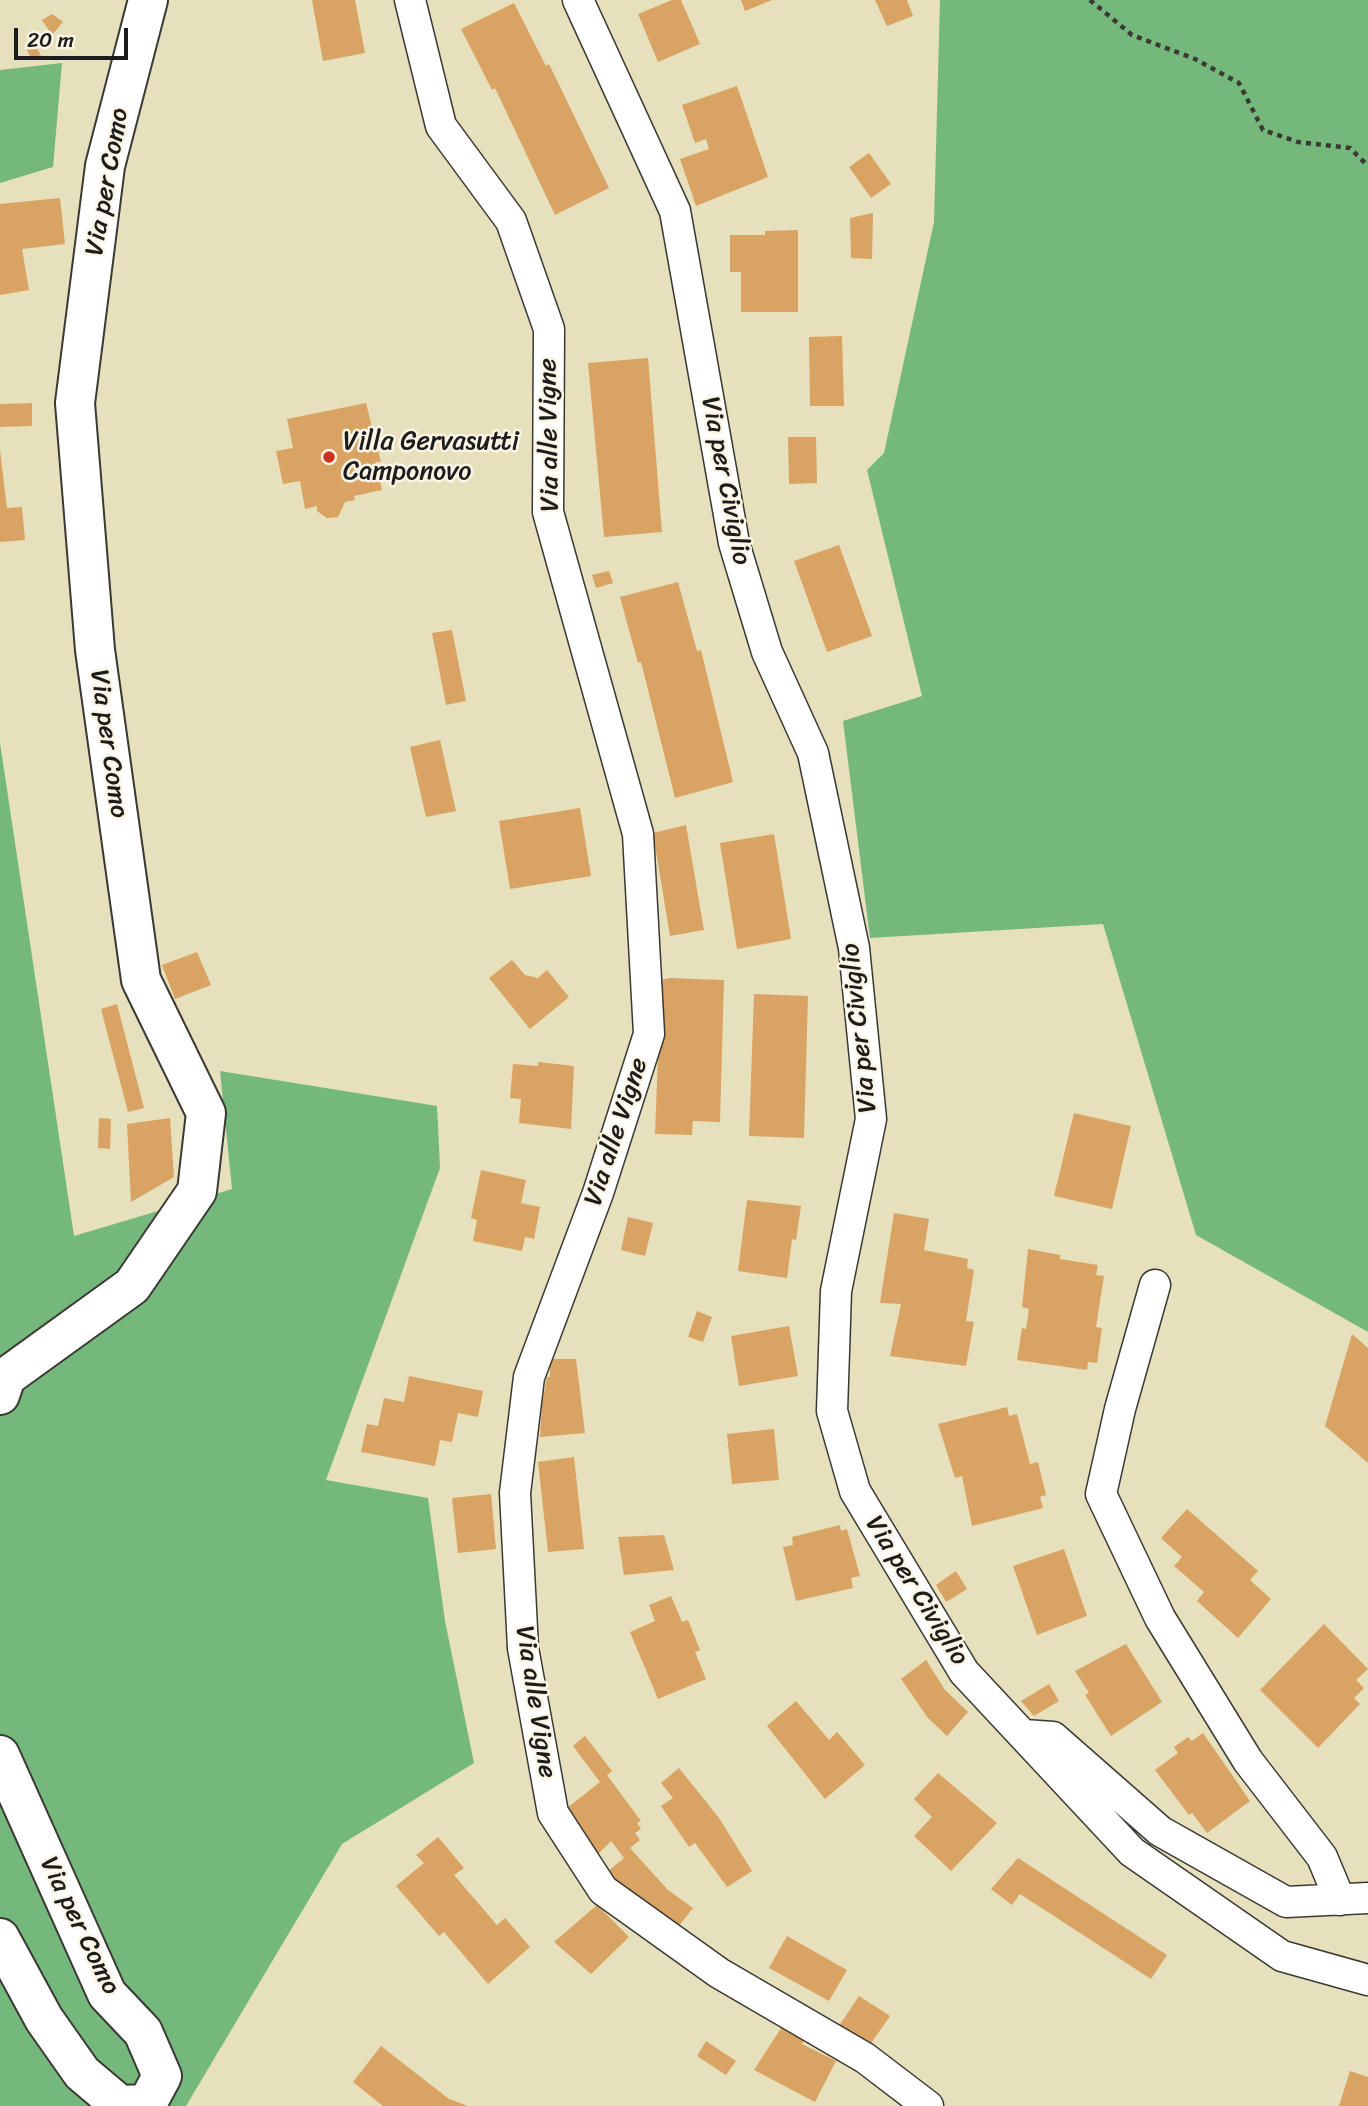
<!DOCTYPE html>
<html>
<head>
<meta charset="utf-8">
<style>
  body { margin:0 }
  #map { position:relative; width:1368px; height:2106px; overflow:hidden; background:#e7e0bc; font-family:Sriracha,sans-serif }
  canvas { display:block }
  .scale { position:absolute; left:14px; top:28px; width:114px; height:32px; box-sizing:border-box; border:4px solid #1c1c1c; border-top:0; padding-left:9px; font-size:21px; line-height:24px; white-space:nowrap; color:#1c1c1c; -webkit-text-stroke:5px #fcf5e5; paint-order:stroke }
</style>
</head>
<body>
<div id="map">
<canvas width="1368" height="2106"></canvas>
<div class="scale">20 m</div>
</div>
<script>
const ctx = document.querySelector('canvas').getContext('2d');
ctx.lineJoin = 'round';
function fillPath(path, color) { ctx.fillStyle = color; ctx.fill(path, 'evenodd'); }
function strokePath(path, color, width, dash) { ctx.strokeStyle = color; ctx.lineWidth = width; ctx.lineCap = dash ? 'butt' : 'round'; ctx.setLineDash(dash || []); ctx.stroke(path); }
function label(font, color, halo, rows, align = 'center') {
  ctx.font = font + ' Sriracha,sans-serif'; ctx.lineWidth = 5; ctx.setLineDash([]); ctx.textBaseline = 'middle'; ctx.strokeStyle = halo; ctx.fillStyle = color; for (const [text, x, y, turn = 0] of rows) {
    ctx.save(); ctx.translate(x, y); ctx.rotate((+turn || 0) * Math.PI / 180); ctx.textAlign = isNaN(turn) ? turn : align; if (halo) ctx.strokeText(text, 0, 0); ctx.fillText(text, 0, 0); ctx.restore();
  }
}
fillPath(new Path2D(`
  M940 0H1368V1332L1196 1235 1103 924 870 938 843 721 922 696 867 470 884 453 934 222Z
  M62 63 53 167 0 183V70Z
  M0 743 74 1236 232 1189 220 1071 437 1106 440 1168 326 1480 428 1498 445 1621 474 1763 342 1844 186 2106H0Z`), '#75b87b');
fillPath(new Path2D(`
  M312 0H355L365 53 323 61Z
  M672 0H681L700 44 658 62 638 14Z
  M741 0H772L745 11Z
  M875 0H907L913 16 887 26Z
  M514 3 546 66 549 64 609 188 555 215 495 88 492 90 461 29Z
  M52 14 63 22 52 35 42 20Z
  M35 43 41 56 32 60 26 48Z
  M737 86 768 177 696 206 680 159 709 149 706 139 695 143 682 105Z
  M869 153 891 184 871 198 849 167Z
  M60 198 65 244 22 249 29 290 0 295V204Z
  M873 213 872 259 851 258 850 218Z
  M798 230V312H741V272H730V235H765V231Z
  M842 336 844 406H810L809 337Z
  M648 358 662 532 604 537 588 363Z
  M32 403V426L0 427V404Z
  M366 403 381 462H376L382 490 354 496 355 500 345 502 338 517 327 518 317 511V506L305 509 300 481 283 484 276 451 293 448 287 419Z
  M788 437H816L817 483 789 484Z
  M0 450 7 508 22 507 25 540 0 542Z
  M839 545 872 636 827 652 794 561Z
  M609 571 613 583 596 588 592 575Z
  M678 582 697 651 701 650 733 782 675 798 641 662 638 663 620 597Z
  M452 630 466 701 446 705 432 633Z
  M440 740 456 811 426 817 410 747Z
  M580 808 591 876 510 889 499 821Z
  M686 825 704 930 670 936 653 833Z
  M774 834 791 939 737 949 720 843Z
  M197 952 211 985 175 999 162 965Z
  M512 960 525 975 538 978 547 970 569 997 530 1029 489 978Z
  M670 978 724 980 720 1122 693 1121 692 1135 655 1134 661 980Z
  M754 994 808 996 804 1138 749 1136Z
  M117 1004 144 1108 128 1112 101 1009Z
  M538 1062 574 1066 571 1129 519 1123 521 1099 510 1098 513 1064 538 1066Z
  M1074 1113 1131 1126 1112 1209 1054 1196Z
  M99 1118 111 1119 110 1149 98 1148Z
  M170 1118 174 1177 131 1202 127 1124Z
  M481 1170 526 1180 521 1203 540 1207 534 1239 525 1237 522 1251 473 1241 477 1220 471 1218Z
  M747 1200 801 1206 796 1240 792 1239 787 1278 738 1271Z
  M894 1213 929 1219 924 1250 968 1259 967 1268 974 1270 966 1321 974 1322 966 1366 890 1356 901 1304 880 1303Z
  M628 1217 653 1223 645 1256 621 1250Z
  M1028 1249 1060 1255V1259L1098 1265 1096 1275 1104 1276 1096 1327 1102 1328 1097 1363 1088 1362 1087 1370 1017 1360 1022 1328 1026 1329 1029 1309 1022 1307Z
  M697 1311 712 1317 703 1342 688 1337Z
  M789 1326 798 1376 739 1386 731 1336Z
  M1352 1334 1368 1348V1463L1325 1426Z
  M550 1359H576L585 1433 540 1437 542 1405 547 1377H550Z
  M409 1376 483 1391 478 1417 458 1413 452 1442 440 1440 435 1466 361 1452 367 1424 378 1426 384 1398 404 1402Z
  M1007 1407 1009 1416 1017 1414 1030 1464 1038 1462 1046 1495 1040 1497 1043 1508 972 1526 962 1476 955 1478 938 1424Z
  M774 1429 779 1480 732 1484 727 1434Z
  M574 1457 584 1549 548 1552 538 1462Z
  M491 1494 496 1549 458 1553 452 1498Z
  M1187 1509 1258 1571 1250 1580 1271 1599 1238 1638 1197 1601 1204 1592 1174 1566 1182 1557 1161 1538Z
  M840 1525 841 1531 847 1529 860 1576 851 1578 853 1588 796 1601 783 1547 793 1545 792 1537Z
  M664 1535 674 1570 624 1575 618 1537Z
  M1064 1549 1087 1616 1037 1635 1013 1566Z
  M956 1571 967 1589 946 1602 936 1585Z
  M671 1596 682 1622 688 1620 700 1650 695 1652 706 1679 658 1699 630 1632 655 1621 649 1605Z
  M1324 1624 1368 1669 1356 1680 1364 1688 1354 1698 1360 1704 1318 1748 1260 1690Z
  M1126 1644 1162 1702 1111 1736 1085 1695 1089 1693 1075 1671Z
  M926 1660 945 1690 968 1712 947 1736 928 1718 901 1679Z
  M1049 1684 1059 1701 1034 1716 1021 1701Z
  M796 1701 829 1740 837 1732 865 1765 825 1799 767 1726Z
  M1203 1733 1250 1801 1207 1833 1192 1813 1189 1815 1155 1770 1178 1753 1174 1747 1188 1737 1192 1741Z
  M585 1736 612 1771 607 1775 641 1821 637 1823 641 1829 635 1833 640 1840 630 1848 668 1890 693 1908 674 1932 606 1873 624 1858 611 1841 592 1860 575 1830 581 1827 567 1808 600 1782 573 1746Z
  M679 1768 719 1818 752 1871 727 1887 695 1843 689 1847 661 1806 673 1798 661 1783Z
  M938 1773 997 1823 951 1871 914 1836 932 1817 914 1799Z
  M438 1837 464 1868 454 1875 497 1925 505 1918 530 1947 488 1984 444 1932 439 1936 396 1886 424 1863 416 1855Z
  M1018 1858 1167 1955 1151 1979 1020 1894 1012 1905 991 1889Z
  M597 1905 629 1937 591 1974 554 1942Z
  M787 1936 847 1970 829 2001 769 1968Z
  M859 1996 890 2016 870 2045 839 2026Z
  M785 2022 807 2034 802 2044 836 2061 815 2102 754 2070Z
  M706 2041 736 2061 726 2075 697 2056Z
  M381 2046 449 2099 468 2106H383L353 2082Z
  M1350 2071 1368 2077V2106H1339Z`), '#d9a363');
const minor = new Path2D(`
  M410 0 441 126 511 221 549 329 548 512 638 834 649 1034 598 1193 529 1377 515 1493 523 1648 553 1813 603 1890 719 1973 865 2058 928 2106
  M578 0 675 211 734 543 767 652 813 753 854 948 871 1119 836 1291 832 1411 855 1491 964 1672 1132 1852 1282 1956 1368 1980
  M1155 1285 1120 1409 1101 1494 1160 1618 1248 1761 1322 1857 1340 1900
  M1024 1735 1053 1737 1160 1831 1286 1902 1368 1898`);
const tertiary = new Path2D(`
  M0 1395 6 1377 132 1286 197 1191 206 1113 141 980 95 650 75 403 105 166 148 0
  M0 1755 107 1994 143 2032 162 2076 147 2104 120 2105 82 2073 44 2019 0 1938`);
strokePath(minor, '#3a3934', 33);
strokePath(tertiary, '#3a3934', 42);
strokePath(new Path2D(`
  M1090 0 1132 35 1195 59 1239 83 1263 130 1298 142 1350 148 1368 166`), '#3a3934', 4.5, [5, 5]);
strokePath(minor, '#fff', 30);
strokePath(tertiary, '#fff', 38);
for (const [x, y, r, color] of [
  [329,457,7,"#c8321e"]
]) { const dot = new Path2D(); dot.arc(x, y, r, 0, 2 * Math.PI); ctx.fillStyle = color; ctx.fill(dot); strokePath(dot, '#fcf5e5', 2.5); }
label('26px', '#1c1c1c', '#fcf5e5', [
  ["Via per Como",108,182,-80],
  ["Via alle Vigne",550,435,-91],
  ["Via per Civiglio",725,481,79],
  ["Via per Como",108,744,82],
  ["Via per Civiglio",860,1028,-96],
  ["Via alle Vigne",617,1132,-72],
  ["Via per Civiglio",916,1591,58],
  ["Via alle Vigne",535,1702,81],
  ["Via per Como",79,1926,64]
]);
label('26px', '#1c1c1c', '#fcf5e5', [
  ["Villa Gervasutti",343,442],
  ["Camponovo",343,472]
], 'left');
</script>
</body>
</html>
